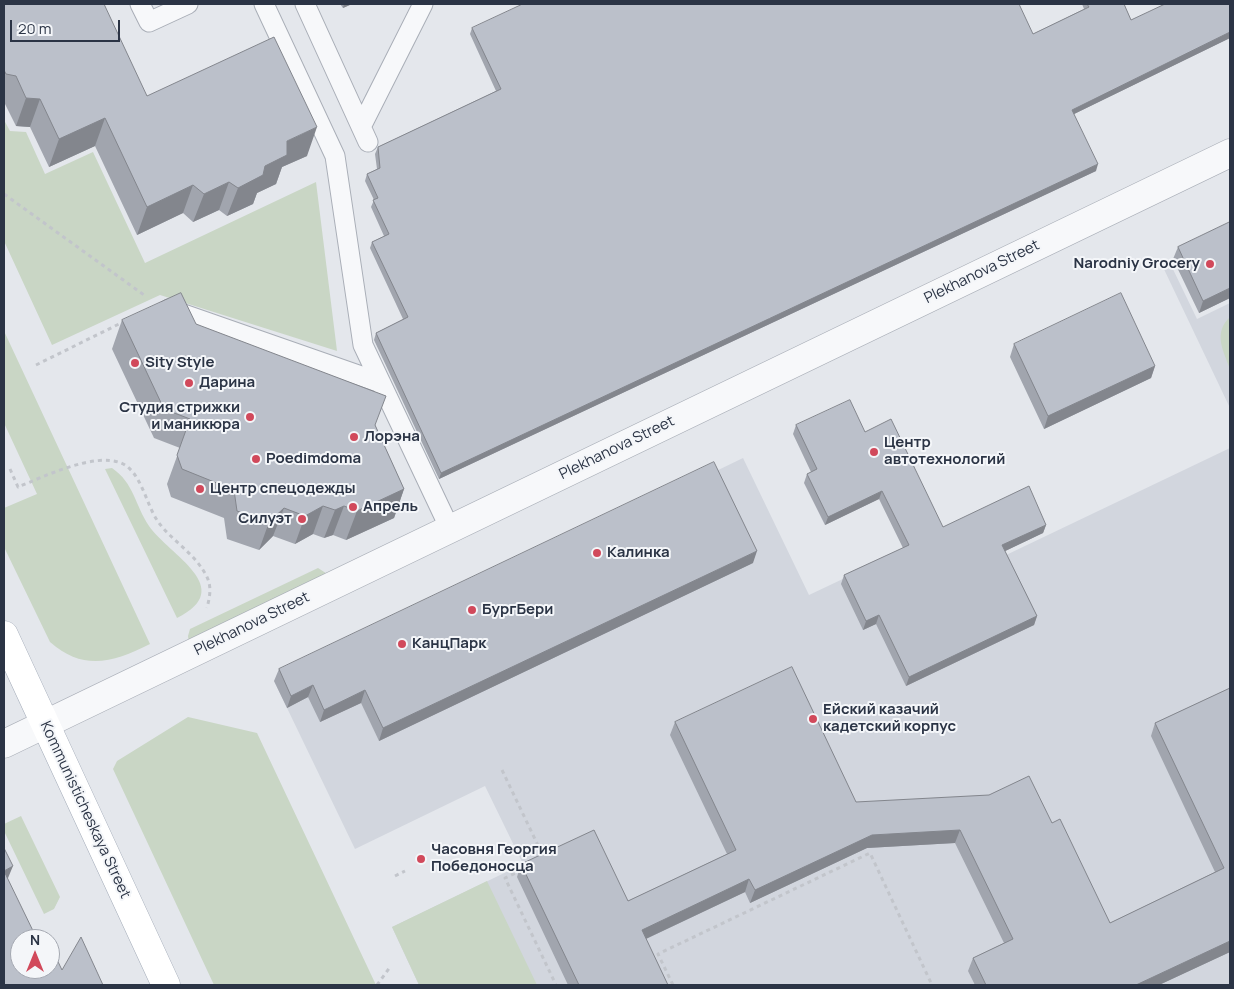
<!DOCTYPE html>
<html>
<head>
<meta charset="utf-8">
<style>
  body { margin:0 }
  #map { position:relative; width:1234px; height:989px; overflow:hidden; background:#e4e7ec; font-family:Manrope,sans-serif }
  canvas { display:block }
  .frame { position:absolute; inset:0; border:5px solid #2b3445; pointer-events:none }
  .north { position:absolute; left:10px; top:929px; width:50px; height:50px; box-sizing:border-box; background:#f4f6f9; border:1px solid #a4a8b1; border-radius:50%; rotate:0deg; font-size:14px; font-weight:700; line-height:20px; text-align:center; color:#2b3445 }
  .north::after { content:''; display:block; margin:auto; width:18px; height:22px; background:#d1495b; clip-path:polygon(50% 0,100% 100%,50% 72%,0 100%) }
  .scale { position:absolute; left:10px; top:20px; width:110px; height:22px; box-sizing:border-box; border:2px solid #2b3445; border-top:0; padding-left:6px; font-size:15px; line-height:18px; white-space:nowrap; color:#2b3445; -webkit-text-stroke:4px #f4f6f9; paint-order:stroke }
</style>
</head>
<body>
<div id="map">
<canvas width="1234" height="989"></canvas>
<div class="frame"></div>
<div class="north">N</div>
<div class="scale">20 m</div>
</div>
<script>
const ctx = document.querySelector('canvas').getContext('2d');
ctx.lineJoin = 'round';
function fillPath(path, color) { ctx.fillStyle = color; ctx.fill(path, 'evenodd'); }
function strokePath(path, color, width, dash) { ctx.strokeStyle = color; ctx.lineWidth = width; ctx.lineCap = dash ? 'butt' : 'round'; ctx.setLineDash(dash || []); ctx.stroke(path); }
function label(font, color, halo, rows, align = 'center') {
  ctx.font = font + ' Manrope,sans-serif'; ctx.lineWidth = 4; ctx.setLineDash([]); ctx.textBaseline = 'middle'; ctx.strokeStyle = halo; ctx.fillStyle = color; for (const [text, x, y, turn = 0] of rows) {
    ctx.save(); ctx.translate(x, y); ctx.rotate((+turn || 0) * Math.PI / 180); ctx.textAlign = isNaN(turn) ? turn : align; if (halo) ctx.strokeText(text, 0, 0); ctx.fillText(text, 0, 0); ctx.restore();
  }
}
fillPath(new Path2D(`
  M1169 261 1197 319 1230 303V408L1162 265Z
  M1230 448V985H419L392 927 523 864 485 786 355 849 274 681 336 651 379 740 400 730 710 474 743 458 809 595 959 524 981 567Z`), '#d2d6de');
fillPath(new Path2D(`
  M4 120 10 131 26 132 45 174 93 152 145 263 316 182 337 351 160 295 52 345 4 241Z
  M1230 317V369C1223 350 1213 333 1230 317Z
  M4 331 150 644C114 662 84 672 50 642L4 547V508L37 494 4 423Z
  M112 468C134 483 135 505 149 526 169 555 238 588 177 618L105 469Z
  M318 568 332 577 189 645 188 636 190 629Z
  M188 717 257 733 376 985H214L113 769 117 761Z
  M21 816 60 897 54 909 44 914 4 831V824Z
  M487 881 537 985H419L392 927Z`), '#c9d6c5');
const service = new Path2D(`
  M140 4 149 22 188 4
  M264 4 335 156 363 345 450 529
  M305 4 368 142
  M361 127 423 4
  M169 309 381 383`);
const minor = new Path2D(`
  M4 744 1230 153`);
const primary = new Path2D(`
  M4 635 166 985`);
strokePath(service, '#a9aeb7', 21);
strokePath(minor, '#a9aeb7', 29);
strokePath(primary, '#a3abb8', 29);
strokePath(new Path2D(`
  M4 194 144 295
  M36 365 123 322
  M10 469 18 487C43 477 94 452 121 463 141 471 146 504 157 520 170 540 193 551 206 575 212 586 210 596 207 608
  M502 770 544 858
  M522 870 505 878 556 985
  M395 876 405 871
  M377 985 390 967
  M673 985 658 954 870 853 932 985`), '#c2c5cb', 3, [4, 4]);
strokePath(service, '#f7f8fa', 19);
strokePath(minor, '#f7f8fa', 28);
strokePath(primary, '#fff', 28);
fillPath(new Path2D(`
  M4 4 147 96 307 156 282 167 276 184 257 193 253 204 227 216 219 210 193 222 183 213 137 235 95 146 49 167 30 127 16 126 5 104H4Z
  M340 4H352L343 8Z
  M1082 4H1124L1131 20 1230 4V38L1074 114 1096 171 439 479 374 340 376 333 403 319 370 248 372 242 384 236 371 207 374 200 365 181 367 174 377 169 375 154 378 147 496 91 470 34 472 28 1033 34 1084 9Z
  M1230 222V298L1199 313 1173 259 1178 247Z
  M122 320 196 324 375 425 404 489 394 518 346 540 333 535 324 538 313 534 295 544 273 536 259 550 227 539 224 518 171 497 167 484 180 448 154 438 112 349Z
  M1014 344 1155 366 1151 378 1044 429 1010 357Z
  M796 425 865 432 943 527 1046 525 1043 533 1005 551 1037 616 1034 625 906 686 876 624 863 630 841 584 844 575 903 548 879 499 825 525 804 483 807 474 811 472 793 434Z
  M753 563 379 741 361 703 320 722 308 697 287 708 274 681 279 669Z
  M1230 688V952L1159 985H975L968 971 973 958 1004 943 955 843 867 848 750 903 745 892 646 939 668 985H568L517 877 521 864 628 901 727 854 670 735 675 722 856 802 1052 823 1110 923 1215 872 1151 736 1155 723Z`), '#a1a5ae');
fillPath(new Path2D(`
  M344 4H352L343 8Z
  M1230 32V38L1070 116 1072 110Z
  M26 98 40 99 30 127 16 126Z
  M105 118 95 146 49 167 59 139Z
  M317 127 307 156 282 167 276 184 257 193 253 204 227 216 238 188 265 166 287 141Z
  M1098 164 1096 171 439 479 441 473Z
  M229 182 219 210 193 222 204 194Z
  M193 185 183 213 137 235 147 207Z
  M1230 288V298L1199 313 1203 301Z
  M1155 366 1151 378 1044 429 1048 416Z
  M404 489 394 518 346 540 357 511Z
  M882 491 879 499 825 525 828 517Z
  M323 506 313 534 295 544 305 516Z
  M344 506 333 535 324 538 335 510Z
  M284 508 273 536 259 550 269 522Z
  M1046 525 1043 533 999 554 1002 545Z
  M757 551 753 563 379 741 383 728Z
  M879 615 876 624 863 630 866 621Z
  M1037 616 1034 625 906 686 909 677Z
  M313 685 308 697 287 708 291 696Z
  M365 690 361 703 320 722 324 710Z
  M960 830 955 843 867 848 750 903 755 890 872 835Z
  M13 866 8 878 4 880V871Z
  M749 879 745 892 637 943 642 930Z
  M1230 941V952L1159 985H1136Z`), '#83868d');
const building = new Path2D(`
  M4 4H104L147 96 274 37 317 127 287 141V155L265 166 263 175 238 188 229 182 204 194 193 185 147 207 105 118 59 139 40 99 26 98 16 76 6 74 4 70Z
  M523 4H1019L1033 34 1089 7 1087 4H1124L1131 20 1165 4H1230V32L1072 110 1098 164 441 473 376 333 408 317 372 242 389 234 373 200 378 198 367 174 380 168 378 147 501 89 472 28Z
  M1230 222V288L1203 301 1178 247Z
  M181 293 196 324 386 396 375 425 404 489 357 511 344 506 335 510 323 506 305 516 284 508 269 522 237 511 234 490 182 469 177 455 190 419 164 409 122 320Z
  M1121 293 1155 366 1048 416 1014 344Z
  M850 400 865 432 891 419 943 527 1029 486 1046 525 1002 545 1037 616 909 677 879 615 866 621 844 575 909 545 882 491 828 517 807 474 817 469 796 425Z
  M714 462 757 551 383 728 365 690 324 710 313 685 291 696 279 669Z
  M792 667 856 802 989 795 1029 776 1052 823 1060 819 1110 923 1224 868 1155 723 1230 688V941L1136 985H986L973 958 1013 939 960 830 872 835 755 890 749 879 642 930 668 985H579L521 864 594 830 628 901 736 850 675 722Z
  M4 848 13 866 4 871 36 937 44 933 47 939H20V969H50V945L62 970 81 937 103 985H4Z`);
fillPath(building, '#bbc0ca');
strokePath(building, '#83868d', 1);
for (const [x, y, r, color] of [
  [1210,264,5,"#d1495b"],
  [135,363,5,"#d1495b"],
  [189,383,5,"#d1495b"],
  [250,417,5,"#d1495b"],
  [354,437,5,"#d1495b"],
  [874,452,5,"#d1495b"],
  [256,459,5,"#d1495b"],
  [200,489,5,"#d1495b"],
  [353,507,5,"#d1495b"],
  [302,519,5,"#d1495b"],
  [597,553,5,"#d1495b"],
  [472,610,5,"#d1495b"],
  [402,644,5,"#d1495b"],
  [813,719,5,"#d1495b"],
  [421,859,5,"#d1495b"]
]) { const dot = new Path2D(); dot.arc(x, y, r, 0, 2 * Math.PI); ctx.fillStyle = color; ctx.fill(dot); strokePath(dot, '#f4f6f9', 2); }
label('bold 15px', '#2b3445', '#f4f6f9', [
  ["Narodniy Grocery",1200,264,"right"],
  ["Sity Style",145,363],
  ["Дарина",199,383],
  ["Студия стрижки",240,408,"right"],
  ["и маникюра",240,425,"right"],
  ["Лорэна",364,437],
  ["Центр",884,443],
  ["автотехнологий",884,460],
  ["Poedimdoma",266,459],
  ["Центр спецодежды",210,489],
  ["Апрель",363,507],
  ["Силуэт",292,519,"right"],
  ["Калинка",607,553],
  ["БургБери",482,610],
  ["КанцПарк",412,644],
  ["Ейский казачий",823,710],
  ["кадетский корпус",823,727],
  ["Часовня Георгия",431,850],
  ["Победоносца",431,867]
], 'left');
label('15px', '#2b3445', '#f4f6f9', [
  ["Plekhanova Street",982,272,-26],
  ["Plekhanova Street",617,448,-26],
  ["Plekhanova Street",252,624,-26],
  ["Kommunisticheskaya Street",85,810,65]
]);
</script>
</body>
</html>
